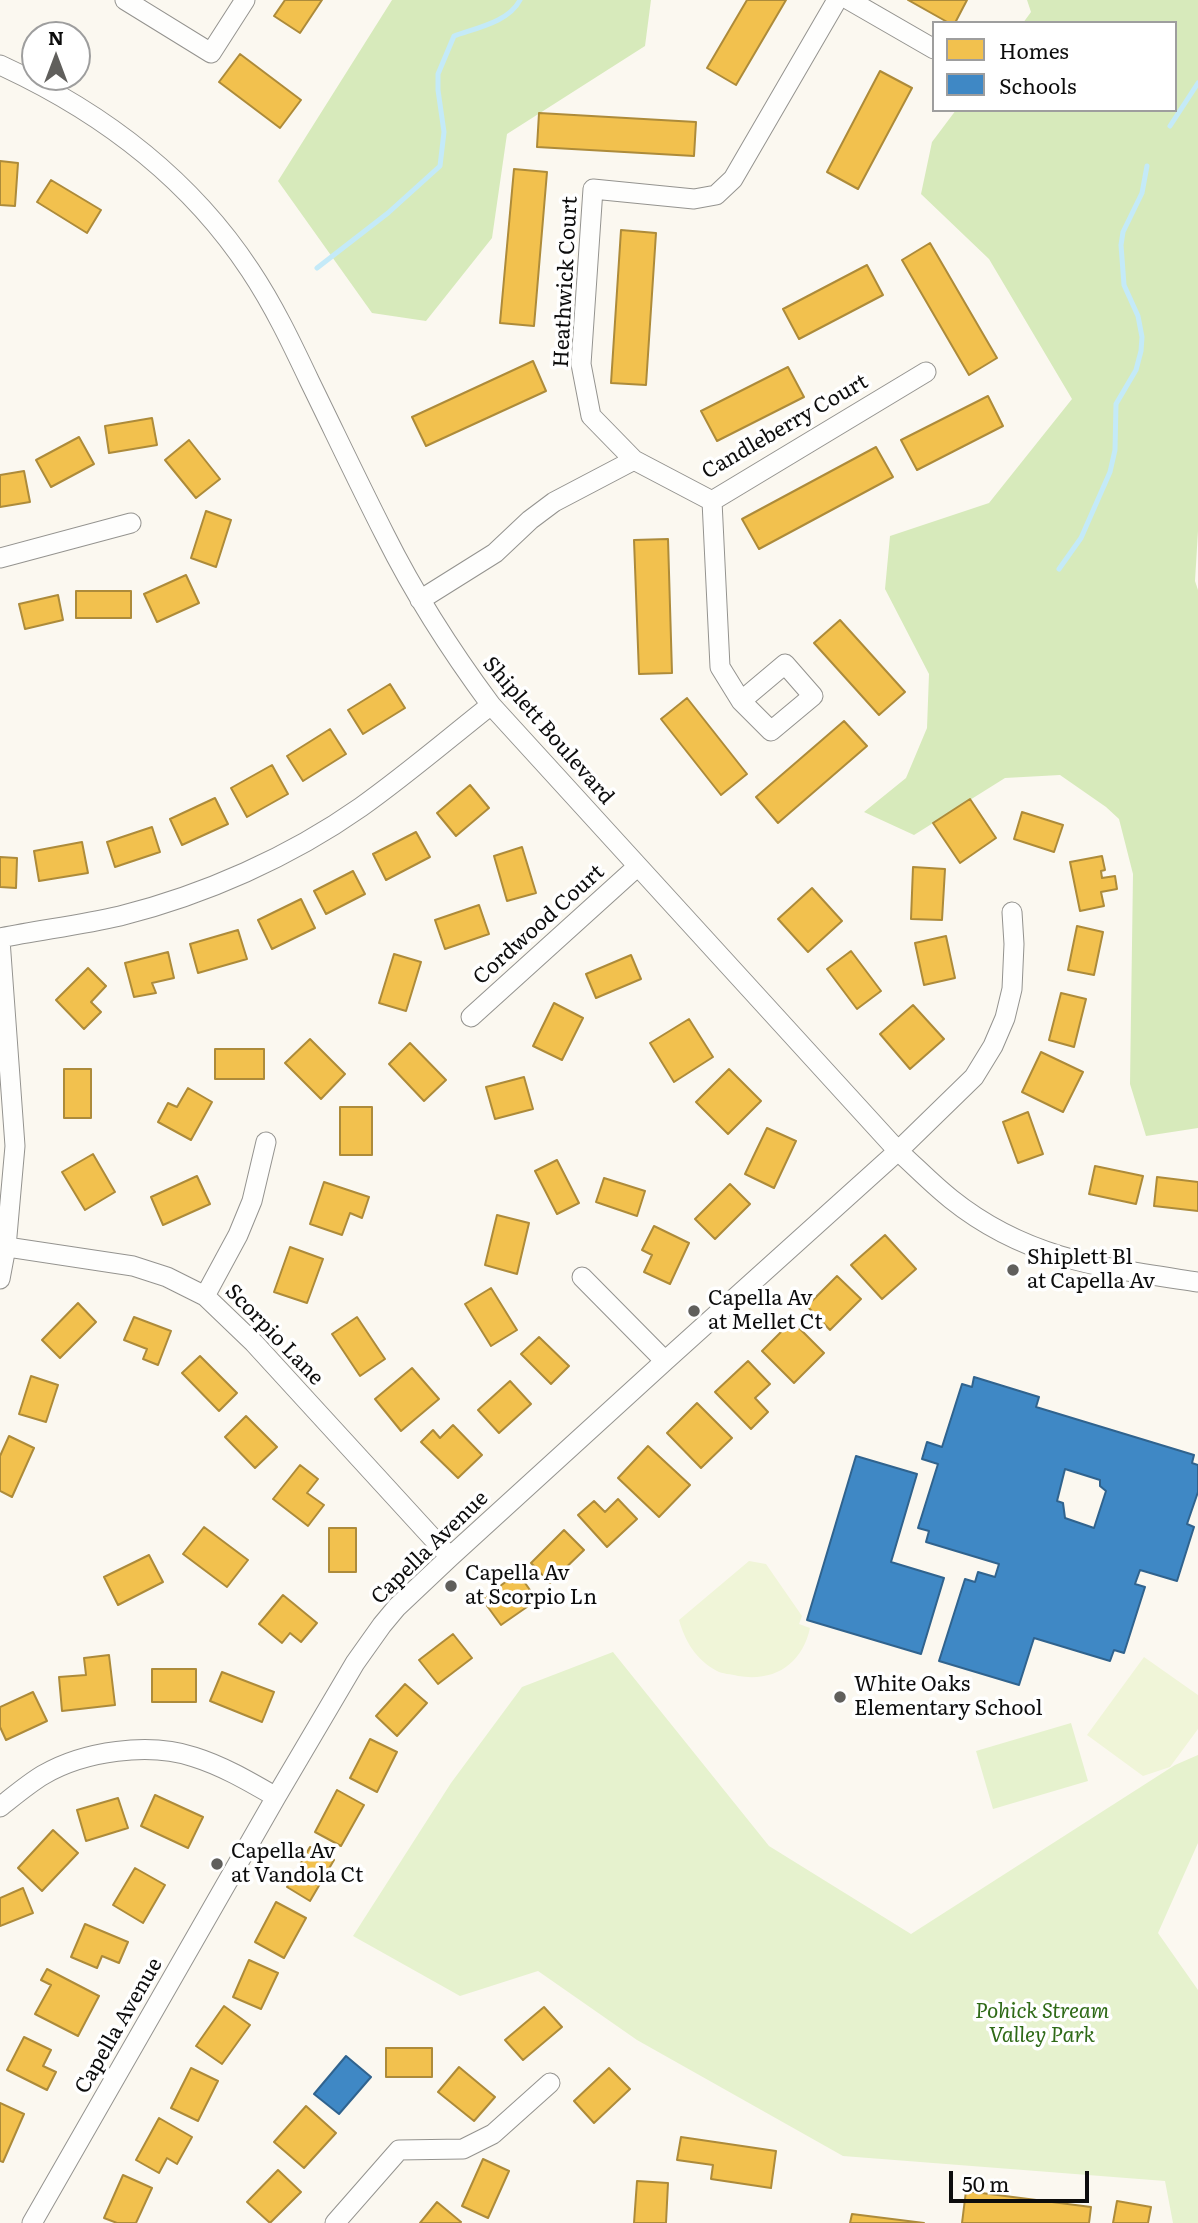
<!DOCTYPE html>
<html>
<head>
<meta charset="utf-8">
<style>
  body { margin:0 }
  #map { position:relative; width:1198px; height:2223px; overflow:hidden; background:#fbf8f0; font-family:Literata,serif }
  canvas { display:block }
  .legend { position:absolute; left:932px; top:21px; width:245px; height:91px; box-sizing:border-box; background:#fff; border:2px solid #9e9e9e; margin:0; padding:9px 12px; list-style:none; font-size:21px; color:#0d0d0d }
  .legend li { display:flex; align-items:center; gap:14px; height:35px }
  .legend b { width:35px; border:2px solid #9e9e9e }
  .north { position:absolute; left:21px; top:21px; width:70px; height:70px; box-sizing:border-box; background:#fff; border:2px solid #9e9e9e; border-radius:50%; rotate:0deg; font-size:19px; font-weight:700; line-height:28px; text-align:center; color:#0d0d0d }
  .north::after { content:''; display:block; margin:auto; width:24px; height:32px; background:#605f5c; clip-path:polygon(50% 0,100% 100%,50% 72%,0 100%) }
  .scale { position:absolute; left:949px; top:2171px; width:140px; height:32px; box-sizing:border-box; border:4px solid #0d0d0d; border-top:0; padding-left:9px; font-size:21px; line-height:24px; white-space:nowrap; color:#0d0d0d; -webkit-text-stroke:5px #fff; paint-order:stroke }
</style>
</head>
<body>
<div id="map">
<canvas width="1198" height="2223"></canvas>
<ul class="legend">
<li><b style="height:19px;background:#f2c14e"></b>Homes</li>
<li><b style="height:19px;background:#3f88c5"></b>Schools</li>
</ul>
<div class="north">N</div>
<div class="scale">50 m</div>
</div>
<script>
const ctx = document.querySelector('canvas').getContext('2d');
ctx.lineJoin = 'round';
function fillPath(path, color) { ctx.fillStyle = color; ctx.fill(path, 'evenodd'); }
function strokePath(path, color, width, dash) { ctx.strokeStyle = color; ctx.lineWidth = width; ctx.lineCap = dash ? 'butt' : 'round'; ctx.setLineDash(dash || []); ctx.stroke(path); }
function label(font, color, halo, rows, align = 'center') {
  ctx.font = font + ' Literata,serif'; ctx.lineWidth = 7; ctx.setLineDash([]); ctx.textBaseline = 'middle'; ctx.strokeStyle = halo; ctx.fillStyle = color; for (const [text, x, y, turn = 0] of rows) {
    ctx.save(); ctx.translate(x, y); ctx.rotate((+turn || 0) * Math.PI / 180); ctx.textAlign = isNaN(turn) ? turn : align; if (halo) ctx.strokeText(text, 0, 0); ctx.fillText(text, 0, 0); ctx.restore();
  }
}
fillPath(new Path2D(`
  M613 1652 769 1846 911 1934 1175 1765 1198 1755V1843L1158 1933 1198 1990V2223H1173L1165 2181 843 2156 637 2040 538 1971 460 1996 353 1936 451 1783 522 1687Z
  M1071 1723 1088 1781 993 1809 976 1751Z`), '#e6f2ce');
fillPath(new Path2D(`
  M392 0H651L645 46 507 134 492 238 426 321 372 313 278 181Z
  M1027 0H1198V531L1195 581 1198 590V1128L1146 1136 1130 1084 1133 874 1119 819 1106 807 1060 775 1005 778 914 835 864 812 906 778 927 728 929 674 885 589 890 536 989 503 1072 399 989 259 921 194 932 142 956 110H1175V23H1023L1031 12Z`), '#d7eabb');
fillPath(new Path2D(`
  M749 1561 766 1564 802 1616 799 1624 810 1628C802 1664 775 1682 738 1676 731 1674 722 1674 717 1671 696 1660 685 1641 679 1620Z
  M1144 1657 1198 1695V1729L1170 1767 1143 1776 1087 1735Z`), '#f0f5d8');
const homes = new Path2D(`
  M285 0H322L300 33 274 16Z
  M747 0H786L736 85 707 68Z
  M908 0H967L955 23H949Z
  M240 54 301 100 280 128 219 82Z
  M880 71 912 88 858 189 827 172Z
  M539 113 696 122 694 156 537 147Z
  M0 161 18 163 15 206 0 205Z
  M514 169 547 172 534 326 500 323Z
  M51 180 101 210 87 233 37 202Z
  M621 230 656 233 646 385 611 383Z
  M930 243 997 358 969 375 902 260Z
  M867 265 883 295 799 339 783 309Z
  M533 361 546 391 426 446 412 417Z
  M788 367 804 397 717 441 701 411Z
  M988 396 1003 426 917 470 901 440Z
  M152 418 157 445 109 453 105 426Z
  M79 437 94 464 51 487 36 460Z
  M189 440 220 479 196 498 165 460Z
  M876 447 893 477 759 549 742 519Z
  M24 471 30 502 0 507V475Z
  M206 511 231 520 216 567 191 558Z
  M668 539 672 673 639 674 634 540Z
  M186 575 199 603 157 622 144 594Z
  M76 591H131V618H76Z
  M58 595 63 620 25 629 19 604Z
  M840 620 905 692 879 715 814 643Z
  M390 684 405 708 363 734 348 710Z
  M687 698 747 774 721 795 661 719Z
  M844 721 867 746 778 823 756 797Z
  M330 729 346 754 303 781 287 756Z
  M272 765 288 794 247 817 231 788Z
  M470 785 489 808 456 836 437 813Z
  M215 798 228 824 182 845 170 819Z
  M970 799 996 838 960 863 933 823Z
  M1022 812 1063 825 1054 852 1014 839Z
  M152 827 160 852 115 867 107 842Z
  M416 832 430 857 386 880 373 854Z
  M82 842 88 873 39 881 34 851Z
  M522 847 536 893 507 901 494 856Z
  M1102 856 1105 870 1101 871 1102 878 1115 876 1117 889 1101 892 1104 906 1080 911 1070 862Z
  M0 857 17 858 16 888 0 887Z
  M913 867 945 869 942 920 911 919Z
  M353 871 365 894 326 914 314 891Z
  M812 888 842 921 808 952 778 919Z
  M301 899 315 928 272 949 258 920Z
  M479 905 489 934 445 949 435 920Z
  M1077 926 1103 932 1094 975 1068 970Z
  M238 930 247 959 198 973 190 944Z
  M946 936 955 978 924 985 915 943Z
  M851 951 881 991 857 1009 827 969Z
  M168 952 174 978 152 983 156 993 134 997 125 963Z
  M394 954 421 962 406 1011 379 1003Z
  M631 955 641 979 596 998 586 974Z
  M88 968 106 986 91 1002 101 1012 84 1029 56 1000Z
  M1061 993 1086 999 1074 1047 1049 1040Z
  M554 1003 583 1018 562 1060 533 1046Z
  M913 1005 944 1039 910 1069 880 1034Z
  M689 1019 713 1057 674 1082 650 1043Z
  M310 1039 345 1074 321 1099 285 1063Z
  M410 1043 446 1080 424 1101 389 1064Z
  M215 1049H264V1079H215Z
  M1041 1052 1083 1072 1063 1112 1022 1092Z
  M64 1069H91V1118H64Z
  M729 1069 761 1101 728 1134 696 1102Z
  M524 1077 533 1109 495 1119 486 1087Z
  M188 1088 212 1102 191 1140 158 1122 168 1103 177 1107Z
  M340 1107H372V1155H340Z
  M1028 1112 1043 1154 1018 1163 1003 1122Z
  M767 1128 796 1141 774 1188 745 1174Z
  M93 1154 115 1192 85 1210 62 1172Z
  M557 1160 579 1203 557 1214 535 1171Z
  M1095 1166 1143 1176 1136 1204 1089 1194Z
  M197 1176 210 1204 163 1225 151 1197Z
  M1157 1177 1198 1182V1211L1154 1206Z
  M604 1178 645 1191 637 1216 596 1202Z
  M324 1182 369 1197 362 1218 350 1213 342 1235 310 1224Z
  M730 1184 750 1204 715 1239 695 1219Z
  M497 1215 529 1223 517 1274 485 1265Z
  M654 1226 689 1243 670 1284 644 1272 652 1255 642 1250Z
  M885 1235 916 1269 882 1299 851 1265Z
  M290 1247 323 1259 307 1303 274 1292Z
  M837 1276 861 1299 830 1330 807 1306Z
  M491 1288 517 1330 491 1346 465 1304Z
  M78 1303 96 1322 60 1358 42 1340Z
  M134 1317 171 1331 158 1365 143 1359 147 1349 124 1340Z
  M357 1317 385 1359 360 1376 332 1334Z
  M792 1321 824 1353 794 1383 762 1351Z
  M539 1337 569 1366 551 1384 521 1354Z
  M200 1356 237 1393 219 1411 182 1373Z
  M748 1361 770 1384 755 1398 768 1412 751 1429 715 1392Z
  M412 1368 439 1399 401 1431 375 1399Z
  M31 1376 58 1385 46 1422 19 1414Z
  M510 1381 531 1404 499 1433 478 1410Z
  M697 1403 732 1438 701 1468 667 1433Z
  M246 1416 277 1447 255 1468 225 1437Z
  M453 1425 482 1455 458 1478 421 1442 433 1430 440 1438Z
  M9 1436 34 1448 12 1497 0 1491V1456Z
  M648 1446 690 1485 659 1517 618 1478Z
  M300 1465 318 1479 307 1493 324 1505 308 1526 273 1499Z
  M618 1499 637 1519 607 1547 578 1515 594 1501 605 1512Z
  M204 1527 248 1560 227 1587 183 1554Z
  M329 1528H356V1572H329Z
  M564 1530 584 1550 550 1583 531 1563Z
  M149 1555 163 1582 118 1605 104 1577Z
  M518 1573 537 1600 501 1625 482 1599Z
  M283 1595 317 1623 301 1642 290 1633 282 1643 259 1624Z
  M453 1634 472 1658 438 1684 419 1660Z
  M109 1655 115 1705 62 1711 59 1677 86 1675 84 1658Z
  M152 1669H196V1702H152Z
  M222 1672 274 1692 262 1722 210 1701Z
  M405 1684 427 1703 397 1736 376 1716Z
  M33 1692 47 1721 6 1740 0 1727V1707Z
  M370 1739 397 1752 377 1792 350 1778Z
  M337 1790 364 1805 341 1846 315 1832Z
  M155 1795 203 1817 188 1848 141 1826Z
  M118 1798 128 1828 86 1841 77 1810Z
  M53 1830 78 1853 42 1891 18 1868Z
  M310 1847 334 1860 310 1901 287 1887Z
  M135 1868 165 1885 143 1923 113 1905Z
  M23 1888 33 1913 0 1926V1898Z
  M276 1902 306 1918 284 1958 255 1942Z
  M85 1924 128 1942 119 1963 102 1956 97 1968 71 1957Z
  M249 1960 278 1973 261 2009 233 1997Z
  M47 1969 99 1996 78 2036 35 2014 51 1985 41 1980Z
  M224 2006 250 2025 222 2064 196 2046Z
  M544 2007 562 2027 523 2060 505 2040Z
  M24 2037 51 2050 43 2066 56 2072 47 2090 7 2070Z
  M386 2048H432V2077H386Z
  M459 2067 495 2097 474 2121 438 2092Z
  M191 2068 218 2081 198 2121 171 2108Z
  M609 2068 630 2089 594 2123 574 2101Z
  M0 2103 24 2114 3 2162 0 2161Z
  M306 2106 336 2133 304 2168 274 2142Z
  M159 2118 192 2137 177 2164 167 2158 159 2173 136 2160Z
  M681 2137 776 2151 771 2188 711 2179 713 2165 677 2160Z
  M483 2159 509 2171 488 2218 462 2206Z
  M278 2170 301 2192 270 2223 247 2202Z
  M123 2175 152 2188 136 2223H117L104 2218Z
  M637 2181 668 2183 666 2223H634Z
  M966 2191 1091 2207 1089 2223H962Z
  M1117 2201 1151 2207 1148 2223H1113Z
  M437 2202 461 2222 460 2223H420Z
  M852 2214 924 2223H850Z`);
fillPath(homes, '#f2c14e');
strokePath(homes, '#ad8b3a', 2);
const schools = new Path2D(`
  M974 1377 1039 1397 1036 1407 1194 1455 1192 1463 1198 1465V1492L1187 1524 1194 1527 1177 1581 1140 1570 1135 1584 1145 1587 1124 1653 1114 1650 1110 1661 1034 1638 1019 1685 939 1661 965 1579 975 1582 978 1572 995 1577 999 1564 926 1542 929 1531 918 1528 938 1464 922 1459 927 1442 942 1447 962 1384 972 1387ZM1065 1469 1100 1480V1486L1106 1491 1094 1528 1065 1518 1063 1503 1057 1501Z
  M856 1456 917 1474 891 1562 944 1578 921 1654 807 1620Z
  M346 2056 371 2077 339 2114 314 2094Z`);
fillPath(schools, '#3f88c5');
strokePath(schools, '#30638e', 2);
strokePath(new Path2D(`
  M1170 126 1198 83
  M317 268 388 213 440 166 444 132 438 90V74L454 36C476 28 509 22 520 0
  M1059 569 1081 538 1110 472 1115 450 1116 404 1136 370 1141 351 1142 337 1138 316 1124 285 1121 245 1123 232 1142 193 1147 166`), '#c4eaf8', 5);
const minor = new Path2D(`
  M125 0 211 53 245 0
  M837 0 733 179 716 195 694 199 593 189 581 364 591 416 634 460 712 501 926 372
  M849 0 934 49
  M0 65C100 111 189 178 250 270 274 306 292 344 310 382 335 433 359 484 385 535 415 595 451 651 491 705L898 1151C916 1167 932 1184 951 1199 1027 1260 1105 1268 1198 1282
  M712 501 720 667 741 701 771 731 813 696 785 664 741 701
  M0 558 131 523
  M420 600 495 553 530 520 554 502 634 460
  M0 938C40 930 81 925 120 916 204 895 290 857 361 807 406 775 448 739 491 705
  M0 940 15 1146 6 1247 0 1279
  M471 1017 638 866
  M0 1246 133 1266 167 1277 205 1296 254 1343 450 1557
  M582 1277 665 1361
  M205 1296 238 1235 252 1201 266 1142
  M0 1807C14 1796 28 1784 43 1775 84 1751 149 1742 194 1757 223 1766 250 1782 276 1797
  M32 2223 276 1797 355 1663 382 1625 397 1607 450 1557 665 1361 898 1151 974 1077 993 1046 1005 1018 1012 989 1014 944 1012 912
  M335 2223 399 2150 463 2149 493 2134 550 2083`);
strokePath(minor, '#94938f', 21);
strokePath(minor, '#fefefd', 19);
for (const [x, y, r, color] of [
  [1013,1270,7,"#605f5c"],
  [694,1311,7,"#605f5c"],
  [451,1586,7,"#605f5c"],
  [840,1697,7,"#605f5c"],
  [217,1864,7,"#605f5c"]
]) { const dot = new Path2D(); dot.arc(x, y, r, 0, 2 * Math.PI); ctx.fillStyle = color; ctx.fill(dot); strokePath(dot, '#fff', 2.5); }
label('21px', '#0d0d0d', '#fff', [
  ["Heathwick Court",566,282,-87],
  ["Candleberry Court",785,427,-30],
  ["Shiplett Boulevard",548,731,49],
  ["Cordwood Court",539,925,-42],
  ["Scorpio Lane",274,1335,46],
  ["Capella Avenue",430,1548,-44],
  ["Capella Avenue",119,2026,-60]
]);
label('21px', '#0d0d0d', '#fff', [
  ["Shiplett Bl",1027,1258],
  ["at Capella Av",1027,1282],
  ["Capella Av",708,1299],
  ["at Mellet Ct",708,1323],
  ["Capella Av",465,1574],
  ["at Scorpio Ln",465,1598],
  ["White Oaks",854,1685],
  ["Elementary School",854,1709],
  ["Capella Av",231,1852],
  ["at Vandola Ct",231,1876]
], 'left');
label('italic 21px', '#2f6a17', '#fff', [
  ["Pohick Stream",1042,2012],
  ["Valley Park",1042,2036]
]);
</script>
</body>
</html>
